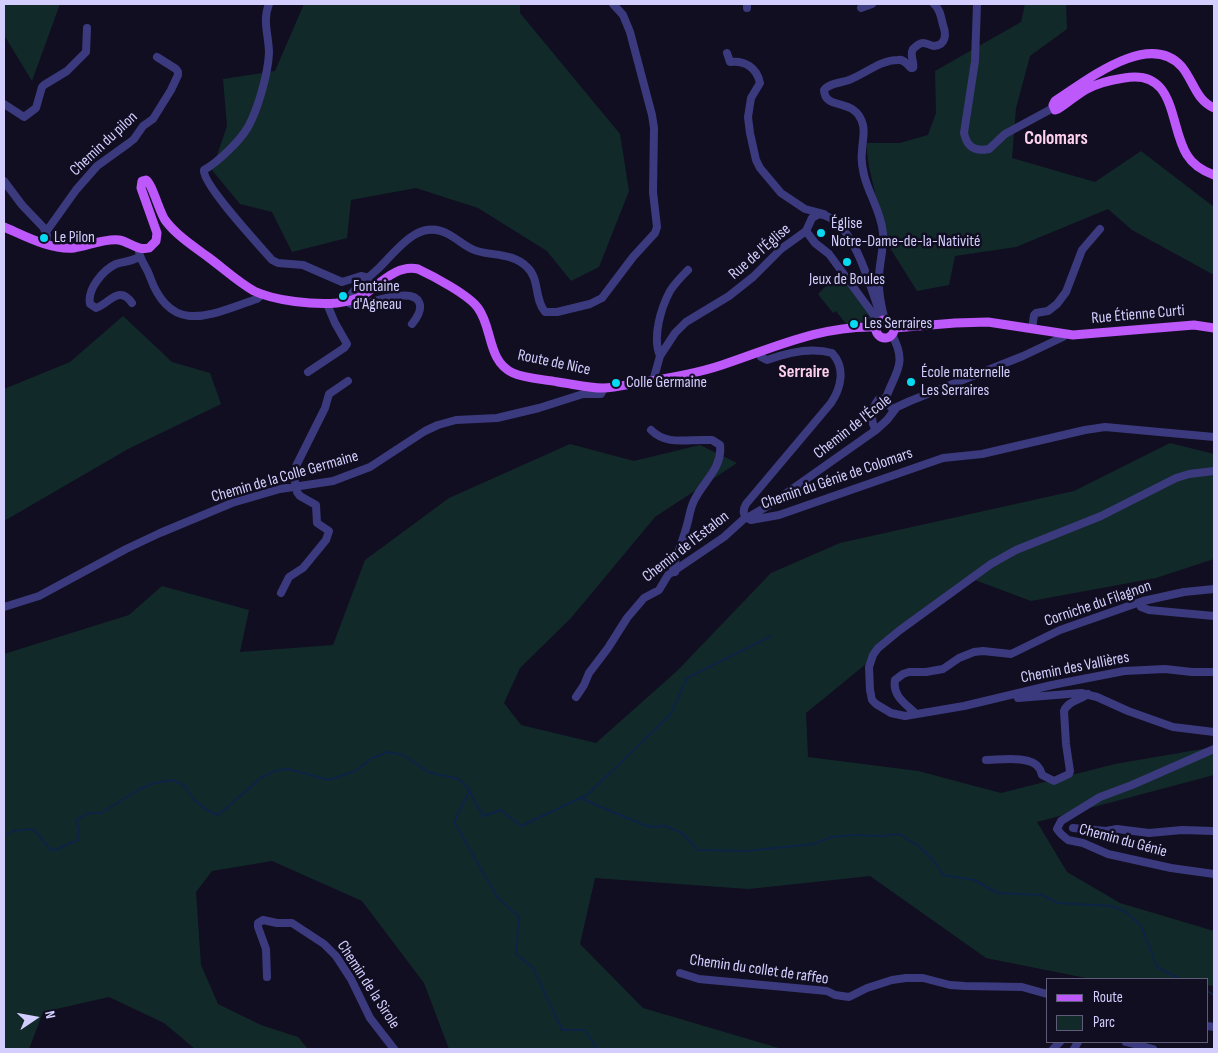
<!DOCTYPE html>
<html>
<head>
<meta charset="utf-8">
<style>
  body { margin:0 }
  #map { position:relative; width:1218px; height:1053px; overflow:hidden; background:#110e21; font-family:"Sofia Sans Condensed",sans-serif }
  canvas { display:block }
  .frame { position:absolute; inset:0; border:5px solid #d3cefe; pointer-events:none }
  .legend { position:absolute; left:1046px; top:978px; width:162px; height:65px; box-sizing:border-box; background:#110e21; border:1px solid #5f5b79; margin:0; padding:6px 9px; list-style:none; font-size:15px; color:#d3cefe }
  .legend li { display:flex; align-items:center; gap:10px; height:25px }
  .legend b { width:25px; border:1px solid #5f5b79 }
  .north { position:absolute; left:10px; top:993px; width:50px; height:50px; -webkit-text-stroke:4px #110e21; paint-order:stroke; rotate:78deg; font-size:14px; font-weight:700; line-height:20px; text-align:center; color:#d3cefe }
  .north::after { content:''; display:block; margin:auto; width:18px; height:22px; background:#d3cefe; clip-path:polygon(50% 0,100% 100%,50% 72%,0 100%) }
</style>
</head>
<body>
<div id="map">
<canvas width="1218" height="1053"></canvas>
<div class="frame"></div>
<ul class="legend">
<li><b style="height:6px;background:#bd58fb"></b>Route</li>
<li><b style="height:14px;background:#112a29"></b>Parc</li>
</ul>
<div class="north">N</div>
</div>
<script>
const ctx = document.querySelector('canvas').getContext('2d');
ctx.lineJoin = 'round';
function fillPath(path, color) { ctx.fillStyle = color; ctx.fill(path, 'evenodd'); }
function strokePath(path, color, width, dash) { ctx.strokeStyle = color; ctx.lineWidth = width; ctx.lineCap = dash ? 'butt' : 'round'; ctx.setLineDash(dash || []); ctx.stroke(path); }
function label(font, color, halo, rows, align = 'center') {
  ctx.font = font + ' "Sofia Sans Condensed",sans-serif'; ctx.lineWidth = 5; ctx.setLineDash([]); ctx.textBaseline = 'middle'; ctx.strokeStyle = halo; ctx.fillStyle = color; for (const [text, x, y, turn = 0] of rows) {
    ctx.save(); ctx.translate(x, y); ctx.rotate((+turn || 0) * Math.PI / 180); ctx.textAlign = isNaN(turn) ? turn : align; if (halo) ctx.strokeText(text, 0, 0); ctx.fillText(text, 0, 0); ctx.restore();
  }
}
fillPath(new Path2D(`
  M4 4H60L32 81 4 35Z
  M304 4H520V13L620 134 629 191 599 267 571 281 547 251 478 208 416 188 351 200 347 238 292 252 272 212 240 204 212 170 227 126 223 79 275 71Z
  M1025 4H1066L1067 29 1030 56 1016 108 1012 158 1095 182 1141 151 1214 207V275L1132 230 1108 209 1016 247 955 256 949 285 917 291 887 243 869 167 866 143H900L928 135 936 113 935 71 1021 22Z
  M839 273 874 321 873 322 846 324 836 311 833 313 818 294Z
  M123 316 172 362 210 373 221 404 128 449 4 521V389L70 362Z
  M1170 443 1214 454V559L1156 578 1031 601 967 577 872 659 806 713 808 757 918 771 1001 793 1115 764 1214 747V775L1037 822 1067 872 1120 903 1214 931V986L1207 985V979H1091L986 958 870 876 749 889 595 878 580 944 643 1008 782 1049H449L424 983 362 901 272 861 212 871 196 892 201 965 218 1004 261 1025 298 1037 308 1049H195L164 1023 109 997 43 1012 29 1049H4V654L129 615 162 586 249 610 240 652 333 645 365 560 449 498 570 444 634 461 700 445 737 463 655 517 571 618 520 668 504 703 521 725 596 743 677 671 771 573 840 543 1074 491Z`), '#112a29');
strokePath(new Path2D(`
  M469 792 454 822 497 897 519 917 516 954 533 968 562 1030H585L597 1049
  M580 798 649 827 665 826 682 833 698 850 746 851 813 844 832 837 856 835 881 836 899 834 920 847 934 861 943 875 974 880 998 893 1042 895 1058 903 1112 906 1126 912 1141 926 1157 967 1180 979
  M4 836 13 831 33 829 52 851 78 840 79 830 76 820 88 813H101L138 790 154 783 173 780 185 786 194 800 208 811 218 815 261 778 274 771 288 769 329 780 355 771 372 758 388 752 403 755 428 772 459 779 467 787 483 816 501 810 521 826 587 795 670 715 687 678 771 636
  M1207 991 1214 995`), '#0d2345', 2);
strokePath(new Path2D(`
  M269 4C262 21 269 36 269 53 268 74 258 109 248 127 240 141 218 162 204 170 202 184 260 246 272 260L278 263 303 265 342 282 361 276 369 278
  M747 4V8
  M977 4 975 61 964 133C967 147 975 152 989 149L1005 134 1053 108
  M861 8 872 4
  M727 53 730 62C745 60 757 68 760 83L751 98 748 117 750 133 756 160 760 168 781 193 805 209 824 214
  M4 104 24 117 36 108 42 87 44 85 67 71 86 52 87 28
  M4 181 22 205 43 227 47 235 46 244
  M806 231 815 243 829 254 879 322
  M46 232 76 190 97 166 129 143 134 139 143 126 153 119 171 90 178 75V72L176 69 157 57
  M139 249C138 258 147 267 150 277 172 338 213 313 257 299L263 294
  M351 300C350 297 350 297 352 293 356 287 373 274 380 267 398 249 419 218 448 234 458 239 466 248 477 251 494 256 513 253 527 267 540 279 534 299 545 312H557L590 304 602 298 633 257 655 233 657 227 653 192 654 128 652 115 630 32 623 15 613 4
  M347 302 355 306C369 304 383 297 398 296 422 293 426 307 412 324
  M132 303C119 284 109 304 96 308L90 304C87 289 103 270 116 264 124 261 131 262 139 257
  M885 320C881 306 878 289 879 275 880 261 884 246 883 233 881 211 869 195 864 175 862 167 861 159 862 152 862 143 865 134 863 125 856 96 825 112 824 90 829 83 841 83 849 80 865 74 880 60 898 60 904 59 907 64 911 68H913C915 62 909 55 913 49 915 47 919 43 923 43 927 43 931 46 934 46 947 45 946 33 943 25 941 17 940 9 934 4
  M1032 329 1034 315 1036 313 1048 311 1057 304 1066 292 1082 250 1100 229
  M892 335C908 364 895 372 886 398V401L894 411
  M759 352 761 357 767 360C786 353 812 347 832 353 846 368 841 388 831 403L746 504C742 511 743 517 751 520L779 515 943 458 982 454 1085 430 1105 427 1214 437
  M660 356C652 337 661 308 670 291 675 283 682 276 688 270
  M308 372 344 348 347 344 335 323 327 304
  M653 381 660 356 675 333 686 322 729 296 753 277 781 249 806 231 812 218 819 214C853 218 870 286 880 314
  M651 430C667 446 687 439 708 440H712L720 445C723 469 701 483 693 503 690 510 689 518 687 525 683 540 677 554 673 569L675 572
  M876 430C870 421 871 409 878 400L886 398
  M1214 471 1189 474 1176 478 1101 516 1016 550 991 564 900 630 878 648 873 655 869 667 870 690 872 700 876 704 891 713 905 716 964 706 1052 685 1124 671 1165 669 1192 672H1214
  M747 518 771 504 876 430 887 420 897 407 910 401 1023 356 1063 337 1064 334
  M281 593 289 577 303 568 326 540 329 531 317 523 316 505 300 496 297 492 293 472 325 408 329 394 348 381
  M1143 601 1141 607 1149 610 1214 616
  M4 607 39 596 126 549 160 533 232 503 280 489 333 481 370 467 425 431 438 425 456 420 497 418 539 408 583 394H601L604 388
  M576 697 584 685 589 673 608 648 627 618 644 598 659 590 668 575 724 537 746 517
  M1018 698 1081 693 1097 697 1128 711 1173 727 1214 732
  M916 714C906 704 892 696 895 680L903 674 909 672H926L943 669 959 658 974 652 983 651 1011 654 1060 630 1143 601 1184 592 1214 589
  M1214 749 1132 785 1100 797 1061 821 1057 829 1061 834 1068 840 1083 843 1108 854 1171 868 1214 874
  M986 760C999 760 1031 755 1039 768 1041 770 1041 773 1042 775L1054 781 1069 774 1070 771 1066 744 1064 711C1068 701 1080 700 1088 694
  M1073 828 1106 831 1117 829 1149 833 1182 830 1214 831
  M680 973 699 979 827 991 835 995 849 997 867 988 892 980 906 978H923L950 985 965 986 1022 987 1047 994
  M267 977 266 949 258 927V923L263 920 277 923H292L324 944 336 956 351 979 370 1018 394 1049
  M1207 1026 1214 1027
  M1126 1042 1153 1049
  M1053 1049 1060 1042
  M1074 1049 1078 1042`), '#3c3a7e', 8);
strokePath(new Path2D(`
  M1214 108C1196 100 1194 82 1182 67 1149 29 1085 82 1055 101L1053 105 1055 110 1058 109C1068 103 1076 95 1087 89 1098 83 1111 80 1124 78 1177 68 1169 127 1187 155 1193 165 1203 171 1214 175
  M4 227C25 236 50 250 74 248 88 246 105 238 119 240 130 242 137 251 149 248L156 241 157 233 141 188 142 181 146 180C152 183 159 211 165 220 176 235 193 246 208 257 223 268 238 282 254 291 275 301 314 305 337 303 346 302 354 300 362 296 379 285 396 264 418 269 433 276 469 295 478 308 493 328 487 361 513 373 526 379 544 379 558 382 573 384 588 388 603 388 614 388 626 385 637 383 665 379 695 374 722 365 773 348 822 325 876 327
  M876 329a9 9 0 1 1 18 0a9 9 0 1 1-18 0Z
  M894 328 955 323 988 322 1073 335 1194 325 1214 328`), '#bd58fb', 9);
for (const [x, y, r, color] of [
  [821,233,5,"#06dbf2"],
  [44,238,5,"#06dbf2"],
  [847,262,5,"#06dbf2"],
  [343,296,5,"#06dbf2"],
  [854,324,5,"#06dbf2"],
  [911,382,5,"#06dbf2"],
  [616,383,5,"#06dbf2"]
]) { const dot = new Path2D(); dot.arc(x, y, r, 0, 2 * Math.PI); ctx.fillStyle = color; ctx.fill(dot); strokePath(dot, '#110e21', 2); }
label('16px', '#d3cefe', '#110e21', [
  ["Chemin du pilon",104,144,-43],
  ["Rue de l'Église",760,252,-41],
  ["Rue Étienne Curti",1138,315,-5],
  ["Route de Nice",554,363,12],
  ["Chemin de l'École",853,427,-38],
  ["Chemin de la Colle Germaine",285,477,-16],
  ["Chemin du Génie de Colomars",837,479,-19],
  ["Chemin de l'Estalon",686,547,-38],
  ["Corniche du Filagnon",1098,604,-19],
  ["Chemin des Vallières",1075,668,-11],
  ["Chemin du Génie",1123,841,15],
  ["Chemin du collet de raffeo",759,970,8],
  ["Chemin de la Sirole",368,985,57]
]);
label('16px', '#d3cefe', '#110e21', [
  ["Église",831,224],
  ["Notre-Dame-de-la-Nativité",831,242],
  ["Le Pilon",54,238],
  ["Jeux de Boules",847,280,"center"],
  ["Fontaine",353,287],
  ["d'Agneau",353,305],
  ["Les Serraires",864,324],
  ["École maternelle",921,373],
  ["Les Serraires",921,391],
  ["Colle Germaine",626,383]
], 'left');
label('bold 18px', '#fed0ed', '#110e21', [
  ["Serraire",804,372]
]);
label('bold 19px', '#fed0ed', '#110e21', [
  ["Colomars",1056,139]
]);
</script>
</body>
</html>
